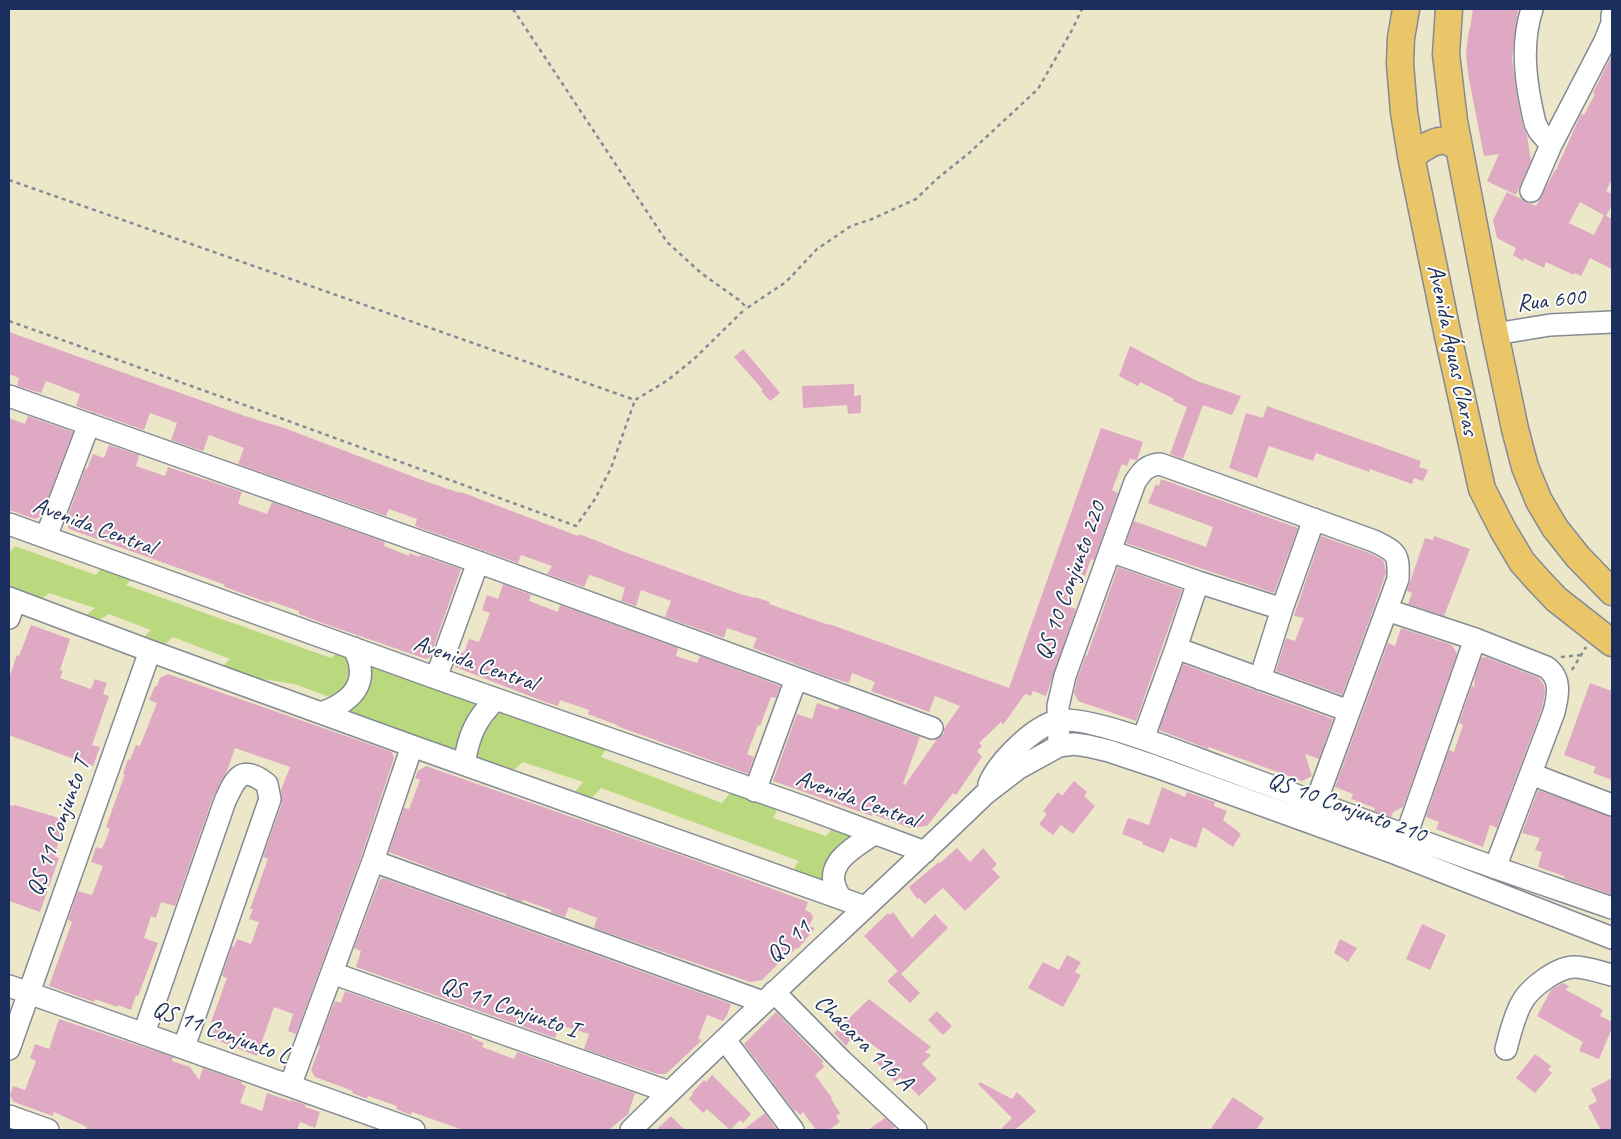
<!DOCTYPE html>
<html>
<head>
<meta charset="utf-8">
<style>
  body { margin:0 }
  #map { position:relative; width:1621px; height:1139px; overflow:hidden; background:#ede7ca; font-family:Caveat,sans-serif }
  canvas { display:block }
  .frame { position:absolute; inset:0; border:10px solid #1b2f5e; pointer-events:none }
</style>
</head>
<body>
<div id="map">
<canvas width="1621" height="1139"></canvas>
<div class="frame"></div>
</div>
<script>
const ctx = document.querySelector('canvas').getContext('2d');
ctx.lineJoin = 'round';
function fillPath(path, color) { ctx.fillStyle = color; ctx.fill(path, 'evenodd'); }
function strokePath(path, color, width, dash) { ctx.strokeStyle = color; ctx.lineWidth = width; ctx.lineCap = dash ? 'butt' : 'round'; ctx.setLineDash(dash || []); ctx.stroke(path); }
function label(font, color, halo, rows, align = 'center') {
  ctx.font = font + ' Caveat,sans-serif'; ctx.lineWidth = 4; ctx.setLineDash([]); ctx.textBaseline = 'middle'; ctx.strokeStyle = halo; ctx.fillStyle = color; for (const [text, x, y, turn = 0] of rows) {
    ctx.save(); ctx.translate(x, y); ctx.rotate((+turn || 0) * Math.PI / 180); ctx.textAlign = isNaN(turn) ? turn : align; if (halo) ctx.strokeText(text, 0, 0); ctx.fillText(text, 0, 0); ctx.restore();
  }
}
fillPath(new Path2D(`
  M15 546 96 575 105 564 134 577 126 585 331 658 340 651 352 658 353 683 338 700 294 684 244 676 222 667 230 659 173 637 164 645 142 639 151 630 109 614 96 622 83 618 95 608 49 593 38 602 9 591V553Z
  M372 662 479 704 457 754 350 714Z
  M498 712 608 746 601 757 722 803 730 793 779 806 773 818 826 836 835 826 855 835 831 858 822 880 792 871 799 861 601 788 590 800 574 793 583 782 523 762 511 772 469 758Z`), '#bad87e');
fillPath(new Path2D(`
  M1473 9H1518L1512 59 1517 97 1523 126 1527 135 1531 161 1516 195 1487 181 1499 154 1484 156 1468 74 1466 53 1469 29H1470Z
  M1612 55V179L1606 191 1612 194V205L1606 216 1612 219V269L1590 258 1581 276 1575 273 1574 275 1546 262 1544 268 1524 258 1523 261 1513 255 1516 248 1497 238 1493 220 1507 192 1536 206 1555 170H1556L1581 114 1584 115 1595 94 1593 93ZM1580 202 1605 216 1604 215 1594 235 1569 223Z
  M9 332 245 416 284 428 430 483 460 493 461 492 578 536 579 534 592 539 622 551 740 594 755 598V597L770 602 769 604 829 625V624L1009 688 1101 428 1143 442 1137 460 1130 459 1127 466 1122 464 1112 490 1118 493 1094 560 1091 559 1085 576 1080 573 1067 606 1076 609 1046 696 1033 691 1031 696 1025 694 1003 725 1001 722 979 743 982 746 977 751 982 757 956 795 953 793 927 826 910 828 872 814V816L773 781 797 714 812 719 817 703 838 710 839 707 920 737 903 784 905 785 937 739 944 733V729L960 706 935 696 929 712 871 691 875 682 852 673 849 683 826 676 753 648 757 638 727 628 724 638 665 617 671 601 641 590 636 606 621 601 625 588 596 577 589 575 584 587 547 574 552 566 521 555 518 563 415 526 417 519 389 509 386 516 238 464 244 448 209 435 203 451 179 443 171 440 177 423 161 417 150 413 144 430 76 406 80 394 46 381 41 393 17 386 19 378 9 374Z
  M1130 346 1197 381 1241 396 1232 415 1203 405 1183 459 1170 454 1187 407 1173 401 1174 399 1140 382 1138 386 1119 376Z
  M743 349 780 393 770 401 761 391 763 390 734 357Z
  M854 384V396L861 395V413L848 414 847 405 803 408 802 386Z
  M1267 406 1421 461 1419 467 1428 470 1423 481 1414 478 1412 484 1370 469 1369 472 1316 453 1313 461 1269 446 1257 478 1229 468 1246 413 1263 418Z
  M28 416 73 432 41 516 35 519 9 510V418L25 424Z
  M109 445 139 455 136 466 165 476 168 467 242 492 238 504 267 514 272 502 385 542 384 546 409 556 410 553 419 557 420 555 461 569 430 657 426 659 328 625 299 614V611L270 601 269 603 225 587 223 584 69 529 66 521 85 469H87L93 454 104 458Z
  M1161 479 1298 528 1274 593 1126 543 1134 521 1206 547 1213 527 1148 503 1156 484 1159 486Z
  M1321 536 1369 553 1383 560 1385 566 1386 573 1373 610 1342 695 1276 671 1286 638 1295 641 1304 618 1294 616Z
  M1434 536 1470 549 1444 616 1408 604 1412 593 1407 591 1425 538 1433 540Z
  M1118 567 1182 590 1136 721 1078 701 1074 693 1077 680 1086 655 1087 656Z
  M503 584 531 595 529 601 558 612 560 605 678 648 676 656 697 663 700 656 780 686 776 698 771 697 760 726 758 725 747 754 754 757 748 774 617 726V725L588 714 589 710 560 700 558 706 545 702 455 667 461 652 464 653 469 639 479 642 490 613 482 610 487 595 498 599Z
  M31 625 70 639 60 670 63 671 60 678 91 689 95 679 107 683 103 694 109 696 92 745 100 747 93 766 9 735V678L17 655 19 656Z
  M1401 628 1452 645 1457 654 1403 807 1393 812 1391 817 1374 811 1375 808 1351 799 1353 794 1335 787 1388 643 1395 646Z
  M1486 657 1539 678 1544 685 1545 693 1542 708 1497 828 1490 825 1483 847 1436 829 1439 822 1426 817 1449 750 1454 752 1463 725 1459 723 1472 685 1474 688 1475 676 1481 658Z
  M1183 664 1333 719 1319 759 1305 754 1312 776 1302 781 1209 747 1208 749 1159 730Z
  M168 674 392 752 394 758 361 857 296 1034 288 1031 293 1014 274 1007 257 1056 211 1038 216 1024 211 1022 227 978 222 976 232 946 234 947 237 939 251 944 259 922 249 919 253 909H250L268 859 263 857 282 803 281 790 290 767 235 748 227 771 213 797 175 906 161 902 156 918 151 916 144 938 158 943 138 996 136 995 131 1010 118 1005 117 1007 95 999 94 1002 49 986 72 922 68 920 78 891 92 895 103 866 91 862 96 847 102 849 110 829 106 827 125 774H123L128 759 130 760 136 745 140 746 157 703 149 700 155 686H157L160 678Z
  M1590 683 1612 691V780L1593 773 1596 767 1564 755Z
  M426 766 686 857 808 902 805 910 811 913 813 918 809 926 815 928 798 949 796 948 785 960 783 959 762 980 750 982 594 928 597 918 569 907 565 917 551 912V910L523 900 522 902 506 896V894L464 881 389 852 404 808 409 809 420 780 415 778 418 771Z
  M1074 781 1087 792 1084 796 1095 806 1073 834 1061 825 1053 835 1039 824 1047 814 1043 811 1058 792 1062 796Z
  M1162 787 1185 797 1187 792 1215 802 1214 806 1227 811 1223 820 1241 834 1233 847 1203 827 1196 848 1170 838 1164 853 1142 844 1143 842 1122 834 1128 818 1149 825Z
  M1538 790 1612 817V895L1564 878V876L1538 867 1542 852 1535 850 1540 838 1522 833Z
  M9 805 14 806 15 805 66 820 54 856 59 858 40 912 9 901Z
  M957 848 970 862 983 848 997 864 992 869 1000 877 965 911 943 888 925 904 919 898 917 899 909 887 939 862 940 863Z
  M383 878 731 1004 727 1015 723 1021 707 1015 698 1039 702 1040 666 1074H657L584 1049 589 1034 560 1025 555 1038 356 967 361 951 354 948 380 880Z
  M893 912 912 938 935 914 948 928 901 974 864 936 888 913 890 915Z
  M1422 924 1446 935 1430 970 1406 959Z
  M1340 939 1357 948 1348 962 1334 953Z
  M1067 955 1081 962 1075 972 1081 975 1063 1007 1028 988 1043 962 1059 970Z
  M898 971 920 993 910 1003 887 981Z
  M1563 983 1569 986 1566 990 1603 1010 1600 1016 1612 1022V1028L1599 1059 1579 1051 1583 1042 1537 1016 1551 990Z
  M345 991 472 1036V1038L484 1043 482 1047 514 1059 517 1052 635 1093 628 1114 609 1130H463L412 1112 411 1115 396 1109 397 1106 368 1096 367 1099 352 1093 353 1091 315 1077 311 1070 320 1046 318 1045 335 1001 341 1003Z
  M869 999 931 1047 925 1052 931 1055 922 1064 937 1079 919 1096 900 1077 895 1082 874 1060 882 1052 856 1032 846 1046 834 1033Z
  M937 1011 952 1026 943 1035 928 1020Z
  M776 1012 823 1061 822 1063 824 1067 815 1075 832 1098 831 1099 840 1113 836 1116 840 1122 829 1130H816L803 1112 800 1115 796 1110 795 1112 744 1044Z
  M59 1019 173 1057 172 1061 190 1067 199 1080 203 1068 242 1082 241 1084 246 1086 240 1103 262 1111 267 1093 290 1101 291 1100 306 1105 305 1107 320 1112 315 1128 300 1122 297 1130H86L87 1127 54 1112 53 1116 14 1102 10 1096 13 1086 25 1090 36 1061 30 1058 35 1044 49 1049Z
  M1535 1054 1551 1066 1548 1070 1552 1073 1535 1093 1516 1078Z
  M712 1075 751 1114 743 1123 740 1120 730 1130 707 1109 703 1113 689 1099 693 1094 692 1093 704 1080 706 1082Z
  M1612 1078V1130H1601L1588 1106 1597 1101 1591 1089Z
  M980 1082 1012 1099 1017 1092 1036 1111 1015 1130H1000L1012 1118 978 1084Z
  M1233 1097 1264 1118 1256 1130H1210Z
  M765 1113 776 1129 775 1130H743Z
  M671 1116 685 1130H656Z
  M885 1118 895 1127 890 1130H868Z`), '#dfa9c3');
const minor = new Path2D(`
  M1532 9C1520 46 1526 86 1535 123L1539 131 1551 145
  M1531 191 1551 145 1605 41 1612 23V15
  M1495 334 1550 325 1612 322
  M9 396 478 562 932 728
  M9 524 436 678 801 806 925 852
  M46 537 89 424
  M1110 551 1198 582 1282 609 1314 519
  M9 598 150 651 412 746 865 907
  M1387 610 1475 639 1546 667C1562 678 1558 696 1554 712L1495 868
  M9 618 15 600
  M1176 648 1198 582
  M436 678 478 562
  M1260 679 1282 609
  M321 713C341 706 364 692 360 667 360 661 356 654 354 648
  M1143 739 1176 648 1349 711
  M1059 746 1058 706 1065 676 1135 482C1142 471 1147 465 1160 464L1374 541C1397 552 1399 554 1398 579L1316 802
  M464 764C469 735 475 720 496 699
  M1531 774 1612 805
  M989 784C998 762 1033 727 1057 721 1085 713 1189 756 1220 767 1282 790 1343 813 1405 835 1474 861 1543 884 1612 908
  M755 791 796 679
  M1406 836 1475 639
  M373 861 763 1002
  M841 898C819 866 850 850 874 834
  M332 973 669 1092
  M9 986 414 1130
  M774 992 842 1061 916 1130
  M144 1033 225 801C236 777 242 764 267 784L270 799 184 1047
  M725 1040 793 1130
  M9 1049 150 651
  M1506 1049C1510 1034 1514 1017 1521 1004 1528 989 1557 967 1574 967 1586 967 1600 972 1612 975
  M290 1086 373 861 412 746
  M9 1116 48 1130
  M631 1130C746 1016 868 907 985 794L1019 768 1059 746 1074 744 1088 746 1109 751 1154 766 1397 854 1612 938`);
const major = new Path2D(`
  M1406 9 1401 38 1400 64 1404 112 1411 156 1448 336 1482 489 1503 530 1522 562 1538 580 1556 599 1612 643
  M1449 9 1446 54 1454 121 1495 334 1515 429 1525 467 1539 501 1555 528 1578 557 1612 592
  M1411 156C1429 145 1441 132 1459 149`);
strokePath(minor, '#848b94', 24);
strokePath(major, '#848b94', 29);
strokePath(new Path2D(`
  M513 9 667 242 701 273 739 300 747 308 786 282 817 249 851 226 872 219 916 199 938 178 968 154 1038 89 1072 30 1082 9
  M9 180 635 400 668 380 694 359 746 308
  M9 321 250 407 576 526 595 499 611 468 635 400
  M1561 657 1582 655
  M1572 670 1586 647`), '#848b94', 2.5, [4, 4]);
strokePath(minor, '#fff', 21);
strokePath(major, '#eac669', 26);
label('24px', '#1b2f5e', '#fdfcf7', [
  ["Rua 600",1551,301,-6],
  ["Avenida Águas Claras",1452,350,78],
  ["Avenida Central",94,527,20],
  ["QS 10 Conjunto 220",1071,581,-70],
  ["Avenida Central",475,664,19],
  ["Avenida Central",857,800,20],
  ["QS 10 Conjunto 210",1347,808,20],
  ["QS 11 Conjunto T",59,827,-70],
  ["QS 11",789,942,-43],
  ["QS 11 Conjunto I",509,1008,19],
  ["QS 11 Conjunto L",221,1033,20],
  ["Chácara 116 A",863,1043,44]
]);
</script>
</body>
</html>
